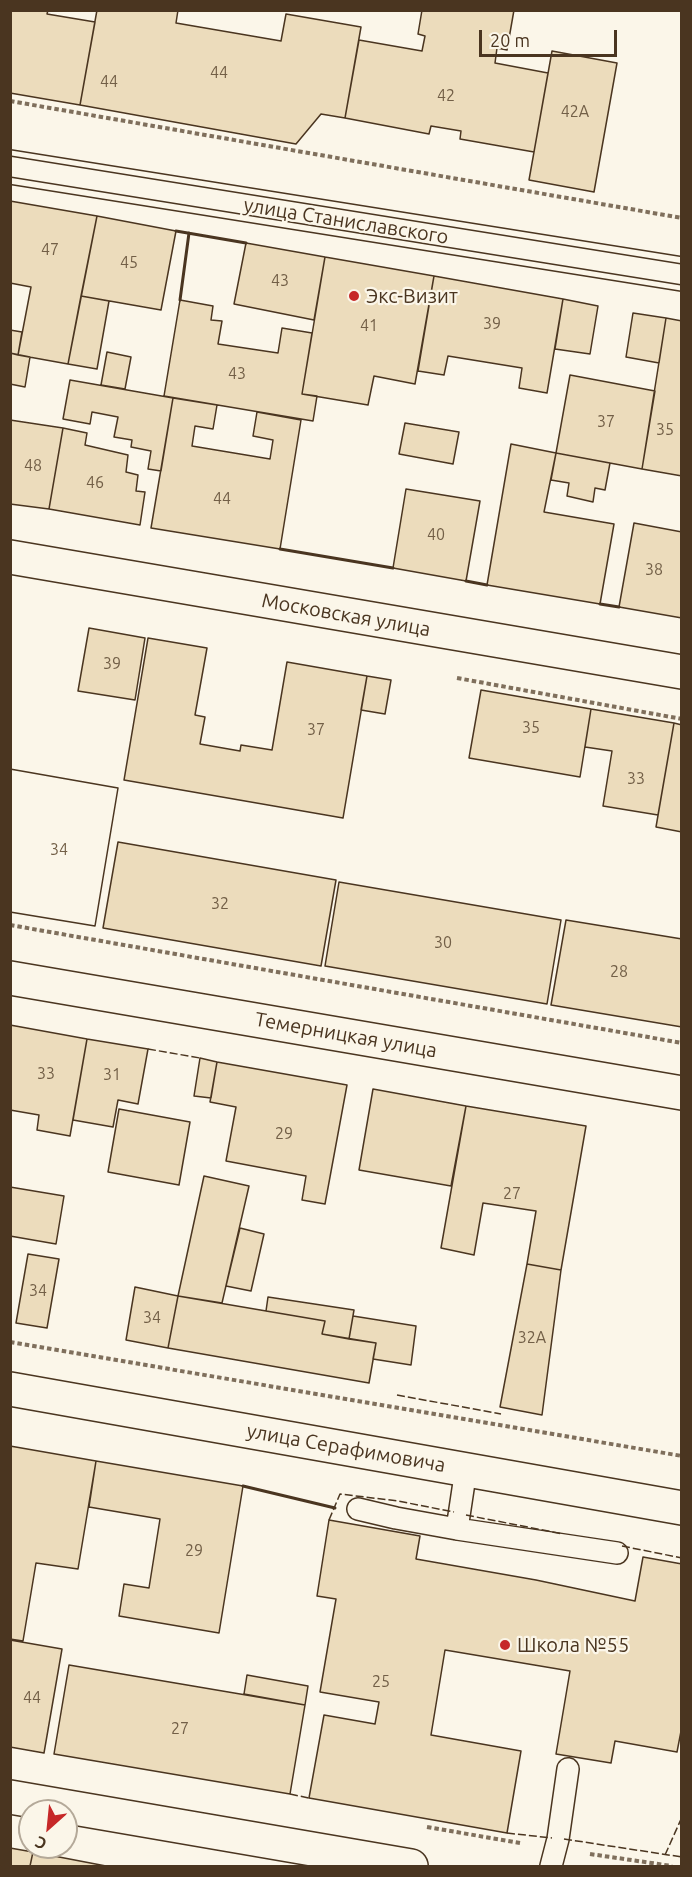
<!DOCTYPE html>
<html>
<head>
<meta charset="utf-8">
<style>
  body { margin:0 }
  #map { position:relative; width:692px; height:1877px; overflow:hidden; background:#fbf6e9; font-family:Ubuntu,sans-serif }
  canvas { display:block }
  .frame { position:absolute; inset:0; border:12px solid #4a3520; pointer-events:none }
  .north { position:absolute; left:18px; top:1799px; width:60px; height:60px; box-sizing:border-box; background:#fbf6e9; border:2px solid #b4a999; border-radius:50%; rotate:207deg; font-size:16px; font-weight:700; line-height:24px; text-align:center; color:#4a3520 }
  .north::after { content:''; display:block; margin:auto; width:21px; height:27px; background:#c62828; clip-path:polygon(50% 0,100% 100%,50% 72%,0 100%) }
  .scale { position:absolute; left:479px; top:30px; width:138px; height:27px; box-sizing:border-box; border:3px solid #4a3520; border-top:0; padding-left:8px; font-size:18px; line-height:21px; white-space:nowrap; color:#4a3520; -webkit-text-stroke:4px #fbf6e9; paint-order:stroke }
</style>
</head>
<body>
<div id="map">
<canvas width="692" height="1877"></canvas>
<div class="frame"></div>
<div class="north">С</div>
<div class="scale">20 m</div>
</div>
<script>
const ctx = document.querySelector('canvas').getContext('2d');
ctx.lineJoin = 'round';
function fillPath(path, color) { ctx.fillStyle = color; ctx.fill(path, 'evenodd'); }
function strokePath(path, color, width, dash) { ctx.strokeStyle = color; ctx.lineWidth = width; ctx.lineCap = dash ? 'butt' : 'round'; ctx.setLineDash(dash || []); ctx.stroke(path); }
function label(font, color, halo, rows, align = 'center') {
  ctx.font = font + ' Ubuntu,sans-serif'; ctx.lineWidth = 4.5; ctx.setLineDash([]); ctx.textBaseline = 'middle'; ctx.strokeStyle = halo; ctx.fillStyle = color; for (const [text, x, y, turn = 0] of rows) {
    ctx.save(); ctx.translate(x, y); ctx.rotate((+turn || 0) * Math.PI / 180); ctx.textAlign = isNaN(turn) ? turn : align; if (halo) ctx.strokeText(text, 0, 0); ctx.fillText(text, 0, 0); ctx.restore();
  }
}
const building = new Path2D(`
  M10 10H48L47 14 95 22 80 105 10 93Z
  M97 10H178L176 23 281 41 286 14 361 27 345 118 321 114 296 144 80 105Z
  M422 10H514L507 50 497 48 495 63 548 73 534 152 460 139 461 131 431 126 429 134 345 118 359 40 422 51 425 36 418 34Z
  M552 51 617 63 594 192 529 180Z
  M10 201 97 216 68 364 18 355 31 287 10 283Z
  M97 216 176 231 161 310 81 296Z
  M246 243 325 257 314 320 234 304Z
  M325 257 434 276 415 384 374 376 368 405 302 394Z
  M434 276 563 299 547 393 519 388 522 368 448 356 444 375 418 371Z
  M81 296 109 301 97 369 68 364Z
  M563 299 598 306 590 354 555 349Z
  M180 300 213 306 211 320 222 321 218 344 278 353 282 328 312 333 302 394 317 396 313 421 164 396Z
  M633 313 666 318 659 363 626 357Z
  M666 318 682 321V476L642 469Z
  M10 330 22 332 18 355 10 353Z
  M107 352 131 357 125 389 101 385Z
  M10 353 30 357 25 387 10 384Z
  M570 375 655 391 642 469 556 453Z
  M70 380 173 398 161 471 148 469 151 451 131 447 132 440 114 437 118 417 92 412 90 424 63 419Z
  M173 398 217 405 213 429 195 426 192 446 270 459 273 440 253 436 257 412 301 420 280 549 151 528Z
  M10 420 63 428 49 509 10 504Z
  M405 423 459 432 453 464 399 454Z
  M63 428 87 433 85 445 128 455 126 472 138 475 136 491 145 492 140 525 49 509Z
  M511 444 556 453 544 512 614 524 600 604 487 585Z
  M556 453 610 463 605 490 595 488 593 502 567 496 569 483 551 480Z
  M406 489 480 501 466 581 393 568Z
  M634 523 682 532V618L619 607Z
  M89 628 145 638 135 700 78 691Z
  M148 638 207 648 195 715 205 717 200 744 240 751 241 745 272 750 287 662 367 676 343 818 124 780Z
  M367 676 391 680 385 714 361 710Z
  M481 690 591 709 580 777 469 758Z
  M591 709 674 723 658 815 603 806 612 751 585 747Z
  M674 723 682 725V832L656 827Z
  M10 769 118 788 95 926 10 912Z
  M10 769 118 788 95 926 10 912Z
  M118 842 336 880 321 966 103 928Z
  M339 882 561 920 547 1004 325 966Z
  M566 920 682 939V1027L551 1005Z
  M10 1025 87 1039 70 1136 37 1130 39 1115 10 1110Z
  M87 1039 148 1049 138 1104 118 1100 113 1127 73 1120Z
  M200 1058 217 1062 211 1098 194 1096Z
  M217 1062 347 1085 325 1204 302 1200 306 1176 226 1161 236 1107 210 1102Z
  M373 1089 466 1106 451 1186 359 1170Z
  M466 1106 586 1126 561 1270 527 1264 536 1211 483 1203 474 1255 441 1248Z
  M119 1109 190 1122 179 1185 108 1172Z
  M204 1176 249 1186 222 1303 178 1296Z
  M10 1187 64 1196 56 1244 10 1236Z
  M240 1228 264 1234 251 1291 226 1286Z
  M28 1254 59 1259 47 1328 16 1323Z
  M527 1264 561 1270 542 1415 500 1407Z
  M135 1287 178 1296 168 1348 126 1340Z
  M178 1296 325 1321 322 1334 376 1343 369 1383 168 1348Z
  M268 1297 354 1310 349 1339 322 1334 325 1321 266 1311Z
  M353 1316 416 1326 411 1365 373 1359 376 1343 349 1339Z
  M10 1446 96 1461 78 1569 36 1563 23 1641 10 1639Z
  M96 1461 243 1486 219 1633 119 1616 124 1584 149 1588 160 1519 89 1507Z
  M329 1520 420 1536 416 1559 536 1580 635 1601 643 1557 682 1564V1726L677 1752 615 1741 611 1763 556 1754 570 1671 445 1650 431 1735 521 1751 507 1833 309 1798 324 1715 375 1724 379 1702 320 1692 336 1599 317 1596Z
  M10 1640 62 1649 44 1753 10 1747Z
  M69 1665 305 1705 290 1794 54 1754Z
  M247 1675 308 1686 305 1705 244 1694Z
  M10 1848 33 1852 30 1866H10Z
  M33 1852 106 1866H30Z`);
fillPath(building, '#ecdcbc');
strokePath(building, '#4a3520', 1.5);
const lane = new Path2D(`
  M466 1469 457 1529 617 1553
  M358 1509 396 1518 457 1529
  M551 1866 558 1839 568 1769`);
const street = new Path2D(`
  M10 557 682 672
  M10 978 682 1093`);
const secondary = new Path2D(`
  M10 167 682 274
  M10 1389 682 1508
  M10 1797 411 1866`);
strokePath(lane, '#4a3520', 24);
strokePath(street, '#4a3520', 36);
strokePath(secondary, '#4a3520', 36);
strokePath(new Path2D(`
  M10 101 682 218
  M457 678 682 719
  M10 925 682 1043
  M10 1342 682 1456
  M427 1827 520 1843
  M590 1854 672 1866`), '#7f6f5c', 4, [4.5, 3]);
strokePath(lane, '#fbf6e9', 21);
strokePath(street, '#fbf6e9', 33);
strokePath(secondary, '#fbf6e9', 33);
strokePath(new Path2D(`
  M10 156 682 264
  M10 177 682 285`), '#4a3520', 1.5);
strokePath(new Path2D(`
  M148 1049 200 1058
  M397 1395 501 1414
  M466 1515 563 1534
  M329 1520 340 1494 398 1501 454 1512
  M622 1546 682 1558
  M290 1794 309 1798
  M507 1833 552 1838
  M564 1839 682 1857
  M665 1855 682 1817`), '#4a3520', 1.5, [8, 3]);
strokePath(new Path2D(`
  M176 231 246 243
  M180 300 189 233
  M280 549 393 568
  M466 581 487 585
  M600 604 619 607
  M243 1486 335 1508`), '#4a3520', 3);
for (const [x, y, r, color] of [
  [354,296,6,"#c62828"],
  [505,1645,6,"#c62828"]
]) { const dot = new Path2D(); dot.arc(x, y, r, 0, 2 * Math.PI); ctx.fillStyle = color; ctx.fill(dot); strokePath(dot, '#fbf6e9', 2); }
label('16px', '#725f47', null, [
  ["44",219,73],
  ["44",109,82],
  ["42",446,96],
  ["42А",575,112],
  ["47",50,250],
  ["45",129,263],
  ["43",280,281],
  ["39",492,324],
  ["41",369,326],
  ["43",237,374],
  ["37",606,422],
  ["35",665,430],
  ["48",33,466],
  ["46",95,483],
  ["44",222,499],
  ["40",436,535],
  ["38",654,570],
  ["39",112,664],
  ["35",531,728],
  ["37",316,730],
  ["33",636,779],
  ["34",59,850],
  ["32",220,904],
  ["30",443,943],
  ["28",619,972],
  ["33",46,1074],
  ["31",112,1075],
  ["29",284,1134],
  ["27",512,1194],
  ["34",38,1291],
  ["34",152,1318],
  ["32А",532,1338],
  ["29",194,1551],
  ["25",381,1682],
  ["44",32,1698],
  ["27",180,1729]
]);
label('20px', '#4a3520', '#fbf6e9', [
  ["улица Станиславского",346,221,9],
  ["Московская улица",346,615,10],
  ["Темерницкая улица",346,1035,10],
  ["улица Серафимовича",346,1448,10]
]);
label('20px', '#4a3520', '#fbf6e9', [
  ["Экс-Визит",366,296],
  ["Школа №55",517,1645]
], 'left');
</script>
</body>
</html>
